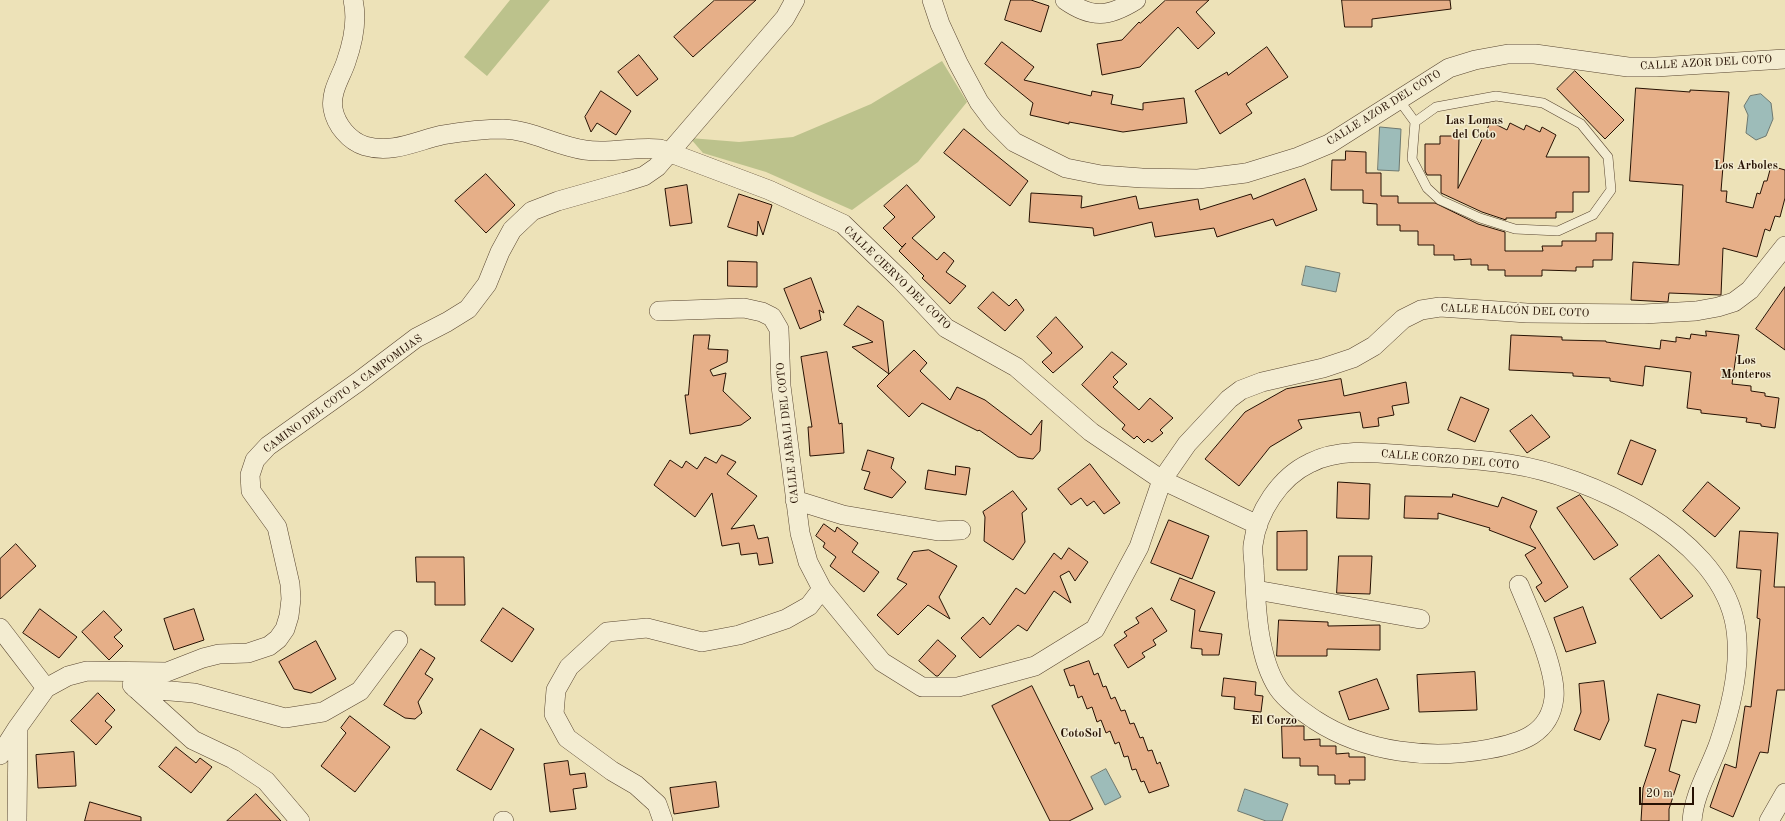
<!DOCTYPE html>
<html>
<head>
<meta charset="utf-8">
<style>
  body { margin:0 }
  #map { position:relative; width:1785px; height:821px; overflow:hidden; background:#ede2b8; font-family:"Old Standard TT",serif }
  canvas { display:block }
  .scale { position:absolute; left:1639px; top:787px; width:55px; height:18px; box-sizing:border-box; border:2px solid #261103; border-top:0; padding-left:5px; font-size:12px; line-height:14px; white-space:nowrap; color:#261103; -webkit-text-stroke:3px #f3ecd1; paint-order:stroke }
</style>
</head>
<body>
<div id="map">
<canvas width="1785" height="821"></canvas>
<div class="scale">20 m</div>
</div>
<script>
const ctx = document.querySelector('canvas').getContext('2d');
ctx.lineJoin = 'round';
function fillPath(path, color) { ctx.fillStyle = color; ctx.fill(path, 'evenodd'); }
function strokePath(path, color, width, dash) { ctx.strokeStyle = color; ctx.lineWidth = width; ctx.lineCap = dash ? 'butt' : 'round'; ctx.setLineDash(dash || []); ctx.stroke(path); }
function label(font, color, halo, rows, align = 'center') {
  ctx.font = font + ' "Old Standard TT",serif'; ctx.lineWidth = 3; ctx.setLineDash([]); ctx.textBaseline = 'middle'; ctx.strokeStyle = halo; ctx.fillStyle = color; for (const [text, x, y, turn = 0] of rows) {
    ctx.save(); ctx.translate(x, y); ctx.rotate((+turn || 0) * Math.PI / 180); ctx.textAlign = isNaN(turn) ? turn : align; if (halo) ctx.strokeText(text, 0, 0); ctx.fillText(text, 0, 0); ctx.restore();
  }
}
fillPath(new Path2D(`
  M510 0H550L487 76 464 57Z
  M942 61 967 102 918 162 852 210 766 172 703 153 690 138 739 142 793 137 871 104Z`), '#bcc28c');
const water = new Path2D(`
  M1761 94 1771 103 1773 119 1766 136 1756 140 1746 133 1748 115 1744 106 1750 96Z
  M1380 127 1401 129 1399 171 1378 170Z
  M1306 266 1340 273 1336 292 1302 285Z
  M1106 769 1121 797 1105 805 1091 777Z
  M1245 789 1288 804 1282 821H1266L1238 811Z`);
fillPath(water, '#9dbcb9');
strokePath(water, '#6d7870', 1);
const building = new Path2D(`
  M715 0H756L693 57 674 37Z
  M1011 0H1031L1049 6 1041 32 1005 20Z
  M1166 0H1209L1196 12 1215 33 1198 49 1178 27 1140 67 1102 75 1097 44 1122 40 1139 22 1140 23Z
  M1342 0H1450L1451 9 1372 19V27H1345Z
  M1002 42 1034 67 1024 80 1091 96 1092 91 1113 95 1111 104 1143 110V103L1184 98 1187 123 1123 132 1069 122V124L1030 115 1033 103 985 64Z
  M1267 47 1288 77 1246 104 1252 113 1220 134 1195 91 1227 72 1228 75Z
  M639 55 658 79 637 96 618 72Z
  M1575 71 1624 120 1605 139 1557 89Z
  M1636 88 1690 92V90L1729 92 1721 191H1727L1726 202 1753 208 1757 193 1760 194 1764 181H1767L1771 166 1785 170V198L1780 217 1775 216 1770 231 1765 229 1757 257 1723 248 1721 295 1669 293 1668 302 1631 300 1633 262 1679 265 1683 185 1630 181Z
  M601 91 631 111 616 135 597 123 591 132 585 117Z
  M1491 122 1507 130 1510 123 1524 130 1526 125 1540 132 1542 127 1556 135 1546 157H1589V192H1573V212H1556V218H1506V220L1482 212 1441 193V175H1427L1425 171V144H1440V136H1459L1458 188Z
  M964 129 1028 181 1010 206 944 153Z
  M1346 151 1366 152V173H1381V196H1398V203H1435L1478 224 1505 232V251H1543L1542 246H1562V241H1596V233H1613L1612 260H1593V267H1576V271L1542 270V276H1505V270H1488V265H1471V259L1454 260V255H1434V245H1418V231H1400V225H1377V204L1363 203V190H1331L1332 160H1345Z
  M486 174 515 205 486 233 455 201Z
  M1305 179 1317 210 1276 226 1273 219 1217 237 1214 228 1155 237 1152 222 1094 236 1093 228 1029 222 1031 193 1082 196 1081 208 1136 196 1139 209 1198 199 1200 210 1251 194 1253 199Z
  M687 185 692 223 670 226 665 189Z
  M907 185 935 217 912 238 937 260 944 252 954 261 946 272 966 286 950 304 922 278 924 276 899 251 906 243 902 247 883 228 895 217 884 206Z
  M739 194 772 205 763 235 758 221 757 236 728 227Z
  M728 261 757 262V287L728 286Z
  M811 278 824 313 819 310 821 320 800 329 784 289Z
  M1785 287V350L1756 329Z
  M993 292 1009 306 1016 299 1024 310 1005 331 978 308Z
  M858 306 883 321 889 374 914 350 927 363 920 371 950 400 957 387 985 400 1031 435 1042 420 1040 451 1033 459 1018 457 979 430 978 431 922 403 909 417 877 386 889 374 852 347 873 342 844 325Z
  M1056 317 1083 347 1053 373 1042 362 1052 353 1037 337Z
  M1706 331 1739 335 1732 384 1751 386V391L1765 393V396L1779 398 1775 428 1761 426V424L1746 422 1747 418 1701 413V410L1687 408 1691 372 1645 366 1643 386 1610 381V378L1573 376V373L1509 370 1511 335 1562 337V340L1606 341V342L1660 349 1661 340 1676 342V337L1690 339 1691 334 1706 336Z
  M694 335H710L708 349 728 350 727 362 710 370 713 376 726 373 723 391 751 418 741 425 690 434 685 395H688Z
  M827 352 839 424 842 423 844 453 810 456 808 427H812L801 357Z
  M1112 352 1127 364 1113 377 1118 382 1113 387 1139 410 1150 398 1173 418 1160 430 1163 433 1152 442 1148 439 1144 443 1137 436 1134 439 1122 429 1125 425 1082 385Z
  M1341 379 1344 396 1406 382 1409 403 1392 406 1394 415 1378 418 1379 426 1363 428 1360 412 1298 420 1302 428 1270 447 1239 486 1205 459 1245 412 1286 389Z
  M1461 397 1489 409 1475 442 1448 430Z
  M1532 415 1550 437 1527 453 1510 431Z
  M1631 440 1656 450 1642 485 1618 474Z
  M868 450 894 458 891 468 906 482 892 498 864 489 870 472 862 470Z
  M722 455 736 462 727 474 757 496 731 529 754 525 758 539 768 537 773 563 759 565 757 553 741 555 739 543 722 546 712 493 695 517 654 485 670 460 682 468 686 461 697 469 705 457 716 463Z
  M1090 464 1120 503 1104 514 1094 501 1087 506 1081 498 1071 505 1058 489Z
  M956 466 970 468 966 495 925 489 928 470 955 475Z
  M1338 482 1370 484 1369 519 1337 518Z
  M1708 482 1740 508 1715 537 1683 511Z
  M1013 491 1027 509 1022 513 1025 542 1013 560 984 541 985 517 983 512Z
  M1453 494 1498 507 1502 497 1537 511 1530 527 1568 587 1545 602 1536 587 1542 583 1525 555 1536 548 1489 530 1490 528 1438 513V519L1404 518 1405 496 1452 497Z
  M1580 495 1618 545 1594 560 1557 508Z
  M1169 520 1209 536 1192 579 1151 563Z
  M824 524 835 532 837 527 858 543 852 552 879 572 864 592 830 566 836 557 823 547 825 543 816 536Z
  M1307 531V570H1277V532Z
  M1740 531 1778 533 1774 587H1785V690H1777L1768 753 1760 752 1733 817 1710 807 1725 764 1736 768 1745 706 1751 707 1760 619 1757 618 1761 570 1737 568Z
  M16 544 36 566 0 599V559Z
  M1069 548 1088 562 1075 581 1069 571 1060 576 1071 603 1054 591 1027 631 1018 625 980 658 961 638 983 617 990 625 1016 588 1025 594 1054 553 1061 559Z
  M929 550 957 566 939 597 950 619 928 605 898 635 877 615 907 584 897 579 913 552Z
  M1659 555 1693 596 1661 619 1630 579Z
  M1339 556H1372L1370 594 1337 593Z
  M416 557H464L465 605H435V582H417Z
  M1180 578 1215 592 1199 631 1222 634 1219 655H1202V649L1191 648 1195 610 1171 600Z
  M1583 607 1596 643 1566 652 1554 618Z
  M503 608 534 629 512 662 481 641Z
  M1152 608 1167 631 1153 640 1156 645 1142 653 1145 657 1128 668 1114 645 1127 636 1124 632 1139 623 1136 618Z
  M40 609 77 637 59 658 23 633Z
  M194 609 204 640 174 650 164 619Z
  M104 611 122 630 114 637 123 646 109 660 82 632Z
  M1279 620 1328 622V626L1380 625V650L1327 649V656H1277Z
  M938 640 956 656 938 676H936L919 661Z
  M316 641 336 679 311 693 294 689 279 662Z
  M421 649 435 658 425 674 433 679 418 702 422 713 415 719 405 718 384 705Z
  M1089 661 1094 675 1098 673 1103 687 1106 686 1111 699 1115 697 1121 711 1125 710 1130 724 1134 723 1140 738 1143 737 1148 751 1152 750 1157 764 1160 762 1169 786 1149 793 1144 781 1141 782 1136 769 1132 770 1128 756 1124 757 1119 742 1115 744 1110 731 1106 733 1101 720 1097 722 1092 707 1087 709 1082 696 1078 698 1074 685 1070 686 1064 670Z
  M1475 672 1477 710 1419 712 1417 675Z
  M1224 678 1256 682 1255 695 1263 696 1261 712 1234 709 1235 697 1222 696Z
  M1377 679 1389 709 1349 720 1339 692Z
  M1604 681 1609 720 1600 740 1574 730 1581 712 1579 684Z
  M1032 686 1093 809 1069 821H1050L992 706Z
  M98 693 115 710 105 721 112 727 96 745 71 721Z
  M1658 694 1700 705 1696 723 1682 720 1669 771 1680 775 1669 809V821H1641L1643 788 1656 749 1645 746Z
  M350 716 390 747 355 792 321 766 346 733 341 728Z
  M1282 726H1304V740L1320 739V746H1336V754L1349 753V757H1365V780H1349L1350 784H1335V775H1318V766H1300V758H1283Z
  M481 729 514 749 491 790 457 770Z
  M176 747 196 763 200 758 212 767 191 793 159 767Z
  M74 752 76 786 38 788 36 755Z
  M568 761 570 775 585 773 587 787 573 789 576 809 550 812 544 764Z
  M716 782 719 807 674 814 670 788Z
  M256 794 281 821H227Z
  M90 802 141 817V821H85Z`);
fillPath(building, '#e6af88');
strokePath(building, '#261103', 1);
const lane = new Path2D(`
  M1399 100 1415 122 1412 159 1427 188 1440 200 1480 218 1515 229 1558 231 1593 215 1611 190 1608 157 1581 124 1543 103 1496 96 1436 107 1415 122`);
const street = new Path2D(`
  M353 0C358 21 353 42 346 62 341 77 330 92 333 109 336 125 349 141 365 146 392 154 416 141 442 135 460 132 485 129 503 129 532 130 556 146 585 150 610 154 635 146 660 149L769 190 843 224 901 280 946 328 1016 367 1091 432 1162 480 1258 525
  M932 0 940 24 958 63 979 102 994 122 1014 142 1066 168 1101 175 1142 178 1198 179 1246 173 1298 157 1329 144 1449 68 1475 60 1508 54H1535L1628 67H1656L1785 59
  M1065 0C1092 19 1109 17 1136 0
  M659 311 744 308 762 312 772 317 779 329 781 386 800 533 808 562 822 589 882 662 922 687H958L1035 666 1095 629 1139 547 1162 480 1187 444 1229 399 1241 390 1262 382 1323 368 1353 358 1374 346 1403 319 1421 310 1440 307 1527 313 1644 314 1696 311 1718 307 1734 302 1750 290 1785 246
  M795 500 843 515 938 531 961 530
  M1519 585C1530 612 1557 670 1554 698 1550 734 1521 743 1489 749 1430 760 1366 753 1315 720 1302 711 1287 701 1278 688 1257 656 1256 604 1254 566 1254 560 1252 552 1253 545 1257 512 1280 477 1310 463 1343 446 1385 454 1420 456 1450 458 1481 459 1510 464 1590 476 1714 534 1734 619 1743 658 1732 705 1719 743 1710 769 1694 793 1692 821
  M1256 590 1420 619
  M0 628 46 688
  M132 685 193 740 233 759 266 781 300 821
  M135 688 194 693 285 718 323 712 360 691 398 640
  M0 755 18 727 46 688 68 676 87 671 167 672 203 658 219 654 248 653 269 646 278 639 285 629 289 616 291 599 290 584 277 527 251 491 250 475 255 460 268 446 358 382 416 338 447 322 468 309 487 284 500 252 512 230 532 211 558 201 625 182 644 176 657 167 785 18 795 0
  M17 821 18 727
  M503 821H504
  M663 821 657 804 636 785 612 771 567 738 554 714 556 690 569 667 607 632 647 628 702 642 739 635 786 619 809 606 822 589
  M1769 821 1785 793`);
strokePath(lane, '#584530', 10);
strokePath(street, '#584530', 20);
strokePath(lane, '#f3ecd1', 9);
strokePath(street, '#f3ecd1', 19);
label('11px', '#261103', '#f3ecd1', [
  ["CALLE AZOR DEL COTO",1706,63,-3],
  ["CALLE AZOR DEL COTO",1384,108,-32],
  ["CALLE CIERVO DEL COTO",897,278,44],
  ["CALLE HALCÓN DEL COTO",1515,311,2],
  ["CAMINO DEL COTO A CAMPOMIJAS",343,394,-36],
  ["CALLE JABALI DEL COTO",788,433,-96],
  ["CALLE CORZO DEL COTO",1450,460,5]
]);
label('bold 12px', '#261103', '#f3ecd1', [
  ["Las Lomas",1474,121],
  ["del Coto",1474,135],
  ["Los Arboles",1746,166],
  ["Los",1746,361],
  ["Monteros",1746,375],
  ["El Corzo",1274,721],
  ["CotoSol",1081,734]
]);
</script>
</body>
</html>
